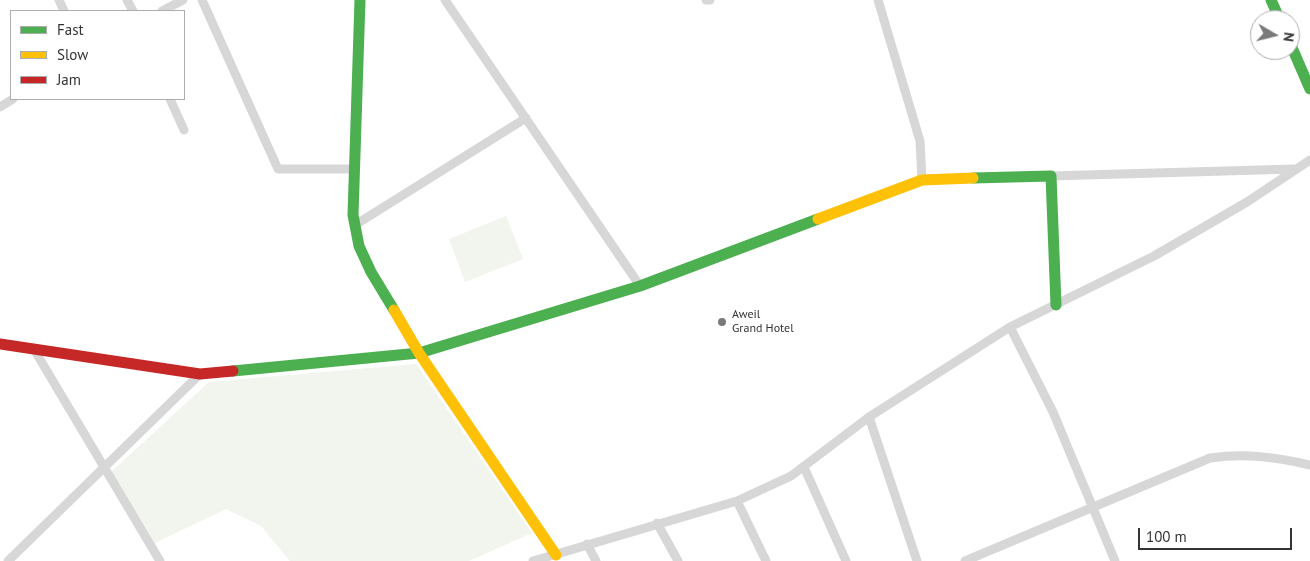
<!DOCTYPE html>
<html>
<head>
<meta charset="utf-8">
<style>
  body { margin:0 }
  #map { position:relative; width:1310px; height:561px; overflow:hidden; background:#fff; font-family:"PT Sans",sans-serif }
  canvas { display:block }
  .legend { position:absolute; left:10px; top:10px; width:175px; height:90px; box-sizing:border-box; background:#fff; border:1px solid #adadad; margin:0; padding:6px 9px; list-style:none; font-size:15px; color:#333 }
  .legend li { display:flex; align-items:center; gap:10px; height:25px }
  .legend b { width:25px; border:1px solid #adadad }
  .north { position:absolute; left:1250px; top:10px; width:50px; height:50px; box-sizing:border-box; background:#fff; border:1px solid #adadad; border-radius:50%; rotate:98deg; font-size:14px; font-weight:700; line-height:20px; text-align:center; color:#333 }
  .north::after { content:''; display:block; margin:auto; width:18px; height:22px; background:#7a7a7a; clip-path:polygon(50% 0,100% 100%,50% 72%,0 100%) }
  .scale { position:absolute; left:1138px; top:528px; width:154px; height:22px; box-sizing:border-box; border:2px solid #333; border-top:0; padding-left:6px; font-size:15px; line-height:18px; white-space:nowrap; color:#333; -webkit-text-stroke:4px #fff; paint-order:stroke }
</style>
</head>
<body>
<div id="map">
<canvas width="1310" height="561"></canvas>
<ul class="legend">
<li><b style="height:6px;background:#4caf50"></b>Fast</li>
<li><b style="height:6px;background:#ffc107"></b>Slow</li>
<li><b style="height:6px;background:#c62828"></b>Jam</li>
</ul>
<div class="north">N</div>
<div class="scale">100 m</div>
</div>
<script>
const ctx = document.querySelector('canvas').getContext('2d');
ctx.lineJoin = 'round';
function fillPath(path, color) { ctx.fillStyle = color; ctx.fill(path, 'evenodd'); }
function strokePath(path, color, width, dash) { ctx.strokeStyle = color; ctx.lineWidth = width; ctx.lineCap = dash ? 'butt' : 'round'; ctx.setLineDash(dash || []); ctx.stroke(path); }
function label(font, color, halo, rows, align = 'center') {
  ctx.font = font + ' "PT Sans",sans-serif'; ctx.lineWidth = 5; ctx.setLineDash([]); ctx.textBaseline = 'middle'; ctx.strokeStyle = halo; ctx.fillStyle = color; for (const [text, x, y, turn = 0] of rows) {
    ctx.save(); ctx.translate(x, y); ctx.rotate((+turn || 0) * Math.PI / 180); ctx.textAlign = isNaN(turn) ? turn : align; if (halo) ctx.strokeText(text, 0, 0); ctx.fillText(text, 0, 0); ctx.restore();
  }
}
fillPath(new Path2D(`
  M506 216 523 259 465 282 449 239Z
  M416 364 532 533 469 561H290L261 526 226 509 155 543 111 472 209 382Z`), '#f1f5ed');
strokePath(new Path2D(`
  M59 0 64 11
  M127 0 133 11
  M202 0 278 169H355
  M445 0 640 286
  M706 0H710
  M878 0 920 141 922 180
  M162 11 183 0
  M170 99 184 130
  M0 107 13 99
  M1051 176 1294 169
  M355 225 526 118
  M1010 327 1053 412 1115 561
  M35 351 160 561
  M869 417 917 561
  M804 467 846 561
  M737 501 766 561
  M657 523 678 561
  M587 544 596 561
  M8 561 200 374
  M533 561 737 501 791 476 869 417 1010 327 1154 256 1247 202 1310 160
  M965 561 1210 458C1245 453 1276 457 1310 465`), '#d7d7d7', 9);
strokePath(new Path2D(`
  M360 0 353 215 359 246 371 272 394 310
  M1271 0 1280 20
  M1290 43 1310 89
  M973 178 1051 176 1056 305
  M233 371 419 353 640 286 818 219`), '#4caf50', 11);
strokePath(new Path2D(`
  M818 219 922 180 973 178
  M394 310 419 353 556 555`), '#ffc107', 11);
strokePath(new Path2D(`
  M0 344 200 374 233 371`), '#c62828', 11);
for (const [x, y, r, color] of [
  [722,322,5,"#7a7a7a"]
]) { const dot = new Path2D(); dot.arc(x, y, r, 0, 2 * Math.PI); ctx.fillStyle = color; ctx.fill(dot); strokePath(dot, '#fff', 2); }
label('12px', '#333', '#fff', [
  ["Aweil",732,315],
  ["Grand Hotel",732,329]
], 'left');
</script>
</body>
</html>
